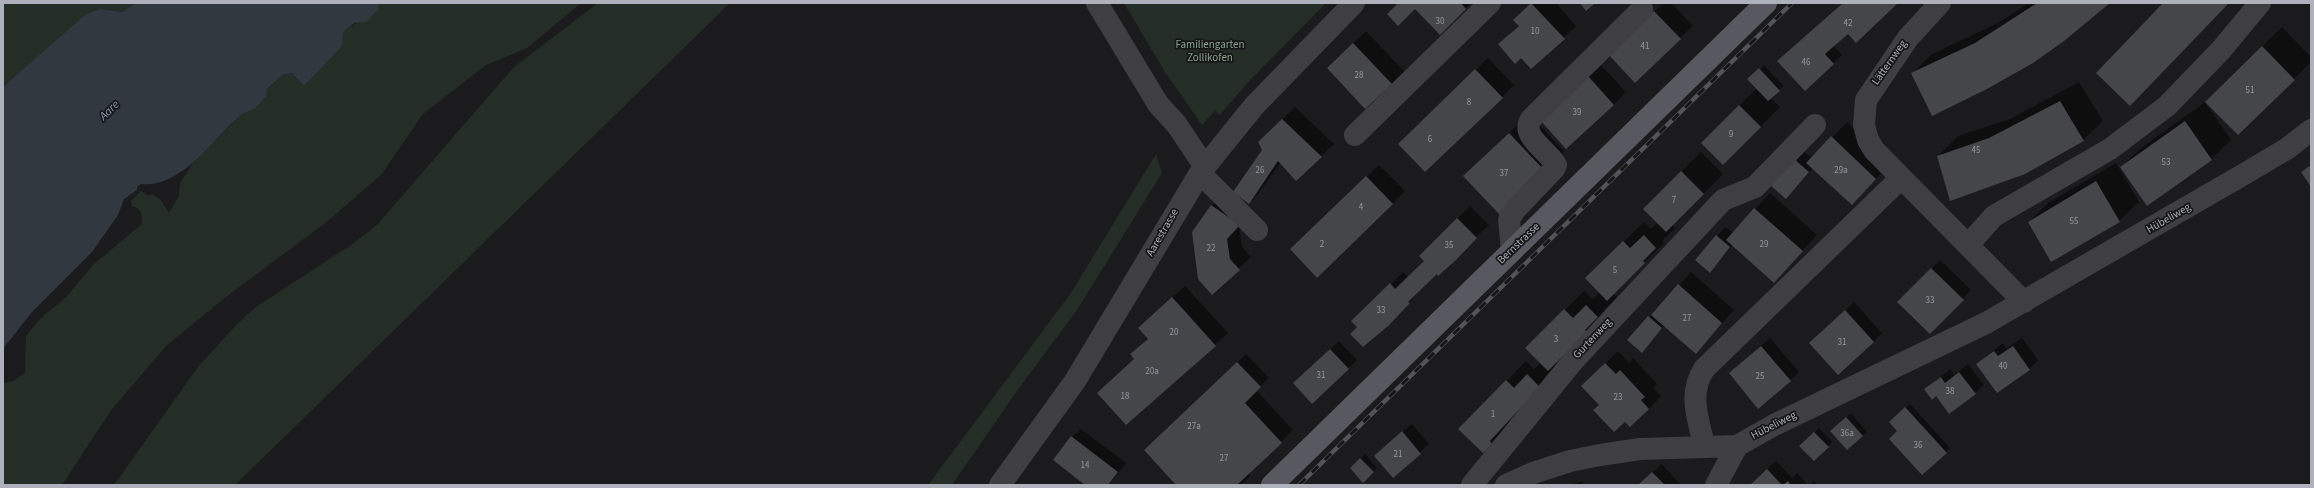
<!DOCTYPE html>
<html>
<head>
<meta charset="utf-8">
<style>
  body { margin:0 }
  #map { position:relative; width:2314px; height:488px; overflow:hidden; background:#1b1b1d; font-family:"Source Sans 3",sans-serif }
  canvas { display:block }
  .frame { position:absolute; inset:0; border:4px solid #aeb1bb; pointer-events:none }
</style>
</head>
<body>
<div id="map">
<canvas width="2314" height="488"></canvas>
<div class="frame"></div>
</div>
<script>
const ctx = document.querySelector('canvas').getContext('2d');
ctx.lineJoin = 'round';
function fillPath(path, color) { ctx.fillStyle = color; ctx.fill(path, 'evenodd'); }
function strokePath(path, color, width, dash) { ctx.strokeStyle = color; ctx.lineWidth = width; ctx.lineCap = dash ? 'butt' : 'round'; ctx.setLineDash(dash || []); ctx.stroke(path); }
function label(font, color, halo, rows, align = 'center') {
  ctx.font = font + ' "Source Sans 3",sans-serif'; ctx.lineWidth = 3.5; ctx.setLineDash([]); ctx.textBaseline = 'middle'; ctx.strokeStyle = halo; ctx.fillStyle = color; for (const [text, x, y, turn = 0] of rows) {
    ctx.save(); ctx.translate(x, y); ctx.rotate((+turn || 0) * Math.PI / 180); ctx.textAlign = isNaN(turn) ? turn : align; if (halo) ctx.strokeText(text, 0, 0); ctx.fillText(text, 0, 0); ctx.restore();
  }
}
fillPath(new Path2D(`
  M3 3H136L122 12 101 9 3 87Z
  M379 3H581L527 48 486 65 423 114 381 175 324 224 226 297 167 345 112 409 62 485H3V383L13 381 25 373 26 336 40 319 66 297 94 264 142 224C142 216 142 208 132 206L131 201 141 191 148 196 152 194 160 199 169 213 179 196 180 183 193 163 242 114 254 108 266 97V90L282 75 292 73 304 86C310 79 318 72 323 65 329 54 335 38 345 30 357 20 376 22 379 3Z
  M598 3H730L235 485H114L198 367 237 324 256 307 354 243 377 225 513 68Z
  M1124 3H1326L1250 80 1220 115 1215 111 1202 125 1165 72Z
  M1156 154 1162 173 1077 310 1019 388 952 485H928L1071 293Z`), '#252d27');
fillPath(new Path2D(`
  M136 3H379L378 10 366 22 354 23 343 32 342 46 304 86 292 73 282 75 266 90V97C262 100 259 105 255 108 251 111 245 112 241 115 213 138 183 188 141 184L137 187V190L124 199 118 215 92 252 31 313 3 349V87L85 15 101 9 122 12Z`), '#313840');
fillPath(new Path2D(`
  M1399 3H1471L1440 33 1415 8Z
  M1532 3H1556L1576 26 1531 68 1521 57 1499 44 1519 25 1527 7Z
  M1663 3H1671L1693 26 1680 38 1622 42Z
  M1844 3H1897L1848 33 1834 46 1842 55 1805 90 1787 53Z
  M2030 3H2108L1912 74 1932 54 1996 24Z
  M2282 27 2311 57V62L2294 79 2226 82Z
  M1366 31 1404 71 1391 84 1340 56Z
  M1488 58 1514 85 1502 97 1400 144Z
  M1601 65 1626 92 1614 105 1542 120Z
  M1764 65 1783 86 1770 98 1780 107 1723 164 1702 143 1757 88 1749 79Z
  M2079 82 2103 121 2083 140 1938 156 1958 136 2010 119Z
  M2205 102 2231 140 2211 159 2121 167 2141 148Z
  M1295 107 1334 144 1296 180 1281 162 1261 190 1249 203 1264 150 1259 142Z
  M1529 114 1564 151 1545 171 1484 157Z
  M1847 122 1891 163 1852 204 1813 168 1786 198 1772 186 1803 151 1812 158Z
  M1701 152 1723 174 1672 225 1675 228 1662 241 1664 243 1613 294 1617 297 1604 310 1606 312 1555 363 1559 367 1509 421 1511 423 1483 451 1460 429 1526 361 1534 369 1541 362 1527 348 1584 291 1593 299 1600 292 1587 278 1644 222 1651 229 1658 222 1644 209Z
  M2116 163 2139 202 2119 221 2029 222 2048 203Z
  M1379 165 1405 191 1392 204 1303 237Z
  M1770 193 1817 235 1774 281 1733 245 1710 271 1697 260 1725 227 1733 233Z
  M1224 194 1239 226 1242 247 1251 257 1212 294 1211 206Z
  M1470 206 1489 225 1420 289 1406 307 1372 340 1353 322 1403 272 1408 277 1425 261 1420 256Z
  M1940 260 1971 290 1930 332 1899 302Z
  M1691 272 1734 310 1696 352 1665 325 1642 351 1629 340Z
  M1185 286 1228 333 1126 424 1135 350 1148 339 1139 328Z
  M1854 302 1882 333 1873 342 1819 334Z
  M1770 338 1799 372 1790 380 1730 373Z
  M2022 338 2038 360 2029 369 1977 364 2003 343 2006 349Z
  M1339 341 1357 360 1348 369 1303 375Z
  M1618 351 1629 363 1633 358 1657 384 1653 388 1661 396 1649 409 1625 420 1600 405 1582 386Z
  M1246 354 1269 378 1256 390 1293 430 1249 473 1251 475 1241 485H1177L1153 442Z
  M1968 364 1984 385 1975 393 1937 395 1926 389 1950 369 1954 375Z
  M1910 404 1950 448 1946 452 1898 431 1894 418Z
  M1851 413 1867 432 1862 436 1836 427Z
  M1412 424 1429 444 1393 476 1384 447Z
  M1819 428 1832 442 1814 460 1801 446Z
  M1081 429 1126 463 1109 485H1087L1072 437Z
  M1365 454 1377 468 1363 481 1351 468Z
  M1776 461 1792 478 1797 473 1808 485H1750Z
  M1662 464 1681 485H1639Z
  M1582 481 1584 485H1571Z
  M1814 481 1818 485H1810Z`), '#0007');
fillPath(new Path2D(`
  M1398 3H1461L1466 9 1440 35 1415 9 1398 26 1387 14Z
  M1531 3 1565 39 1531 69 1521 58 1515 64 1498 44 1519 26 1513 20Z
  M1580 3H1595L1586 11Z
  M1843 3H1898L1856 43 1848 34 1825 54 1834 64 1805 91 1777 61Z
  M2037 3H2110L2064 41 2033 63 1987 89 1932 116 1911 73 1975 43Z
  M2163 3H2229L2130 106 2096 73Z
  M1654 11 1681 39 1635 83 1608 54Z
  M1353 43 1392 84 1365 109 1327 68Z
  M2262 46 2295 80 2238 135 2205 102Z
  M1759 68 1780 91 1768 101 1747 79Z
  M1475 69 1503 98 1425 172 1398 144Z
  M1588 76 1614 105 1566 149 1540 120Z
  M2060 101 2084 141 2025 174 1950 201 1937 156 1989 138Z
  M1739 105 1761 127 1723 165 1701 143Z
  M1282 119 1322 157 1296 181 1278 161 1249 204 1233 192 1262 150 1258 142Z
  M2185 121 2212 160 2147 206 2120 167Z
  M1509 133 1545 171 1500 215 1463 176Z
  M1831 136 1876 179 1852 205 1806 163Z
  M1794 159 1809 172 1786 199 1771 186Z
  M2311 165V187L2301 172Z
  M1681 171 1704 194 1666 232 1643 209Z
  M1366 176 1393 204 1317 278 1290 249Z
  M2096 181 2120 222 2051 262 2028 222Z
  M1211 205 1240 225 1227 239 1230 259 1240 270 1212 295 1198 279 1192 232Z
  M1754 208 1803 251 1774 283 1726 240Z
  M1457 218 1477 238 1456 260 1438 276 1437 274 1408 302 1410 303 1388 326 1363 347 1350 334 1357 327 1351 321 1390 283 1395 289 1424 261 1419 256Z
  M1644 235 1656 248 1643 261 1645 263 1607 301 1585 278 1623 241 1630 248Z
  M1716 235 1730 247 1710 273 1695 260Z
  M1931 268 1964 300 1930 334 1897 302Z
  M1678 284 1722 323 1696 354 1651 315Z
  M1172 297 1216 346 1126 425 1097 393 1134 359 1130 354 1148 339 1138 328Z
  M1586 305 1598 317 1585 330 1587 332 1548 371 1525 348 1564 309 1573 318Z
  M1845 310 1874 342 1838 375 1809 343Z
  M1648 316 1662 328 1642 353 1627 340Z
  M1761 346 1791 381 1758 409 1729 373Z
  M2013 346 2030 370 1997 393 1976 364 1994 351 1998 356Z
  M1330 349 1349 369 1312 404 1293 383Z
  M1237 362 1261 387 1245 403 1282 443 1237 485H1176L1144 450Z
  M1605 363 1616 374 1620 370 1645 397 1641 400 1649 409 1630 427 1625 422 1614 432 1593 410 1599 405 1581 386Z
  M1959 372 1976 394 1949 414 1936 396 1932 400 1924 389 1941 377 1945 383Z
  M1527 374 1540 387 1490 441 1492 444 1483 453 1458 429 1506 380 1514 388Z
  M1905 407 1947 453 1922 475 1889 439 1897 431 1889 422Z
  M1846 417 1863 436 1847 450 1830 431Z
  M1402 431 1421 454 1393 478 1374 456Z
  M1814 432 1829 447 1814 461 1799 446Z
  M1071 436 1118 472 1108 485H1085L1053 460Z
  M1360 458 1374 472 1363 483 1350 468Z
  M1767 469 1782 485H1750Z
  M1652 472 1665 485H1638Z
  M1788 481 1791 485H1783Z`), '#45464a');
strokePath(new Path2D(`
  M1097 3 1158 104 1177 125 1205 167
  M1940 3 1908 38 1866 100 1864 125 1868 140 1874 150 2024 302
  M1355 135 1490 3
  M1200 173 1257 230
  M1968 245 1994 216 2110 149 2167 106 2221 50 2260 3
  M1512 251 1509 220 1514 211 1554 169 1556 165C1548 150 1520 137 1531 119L1642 9
  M1704 445C1698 418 1688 394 1704 369L1901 178
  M1000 485 1075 381 1200 173 1254 106 1354 3
  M1472 485 1573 361 1723 200 1755 187 1815 125
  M1506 485 1533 473 1570 461 1600 455 1640 449 1737 446 1774 425 1986 323 2246 173 2288 148 2311 130
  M1716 485 1737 446`), '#3e3e43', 22);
strokePath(new Path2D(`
  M1272 485 1766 3`), '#585960', 22);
const rail = new Path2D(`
  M1299 485 1792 3`);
strokePath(rail, '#53545a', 4.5);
strokePath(rail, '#161618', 3, [9]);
label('9px', '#94969f', null, [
  ["30",1440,22],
  ["42",1848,24],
  ["10",1535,32],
  ["41",1645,47],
  ["46",1806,63],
  ["28",1359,76],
  ["51",2250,91],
  ["8",1469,103],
  ["39",1577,113],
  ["9",1731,135],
  ["6",1430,140],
  ["45",1976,151],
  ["53",2166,163],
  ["26",1260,171],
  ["29a",1841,171],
  ["37",1504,174],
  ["7",1674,201],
  ["4",1361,208],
  ["55",2074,222],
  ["2",1322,245],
  ["29",1764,245],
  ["35",1449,246],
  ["22",1211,249],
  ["5",1615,271],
  ["33",1930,301],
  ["33",1381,311],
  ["27",1687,319],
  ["20",1174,333],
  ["3",1556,340],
  ["31",1842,343],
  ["40",2003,367],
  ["20a",1152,372],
  ["31",1321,376],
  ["25",1760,377],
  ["38",1950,392],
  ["18",1125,397],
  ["23",1618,398],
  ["1",1493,415],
  ["27a",1194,427],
  ["36a",1847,434],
  ["36",1918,446],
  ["21",1398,455],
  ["27",1224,459],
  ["14",1085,466]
]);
label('11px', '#87a48d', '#161618', [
  ["Familiengarten",1210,46],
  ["Zollikofen",1210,59]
]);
label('11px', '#aeb1bb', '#161618', [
  ["Lätternweg",1890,63,-55],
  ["Hübeliweg",2169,219,-30],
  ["Aarestrasse",1163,233,-60],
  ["Bernstrasse",1519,244,-44],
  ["Gurtenweg",1593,339,-47],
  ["Hübeliweg",1774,426,-27]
]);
label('italic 12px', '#899ab3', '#161618', [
  ["Aare",110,111,-45]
]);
</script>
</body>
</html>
